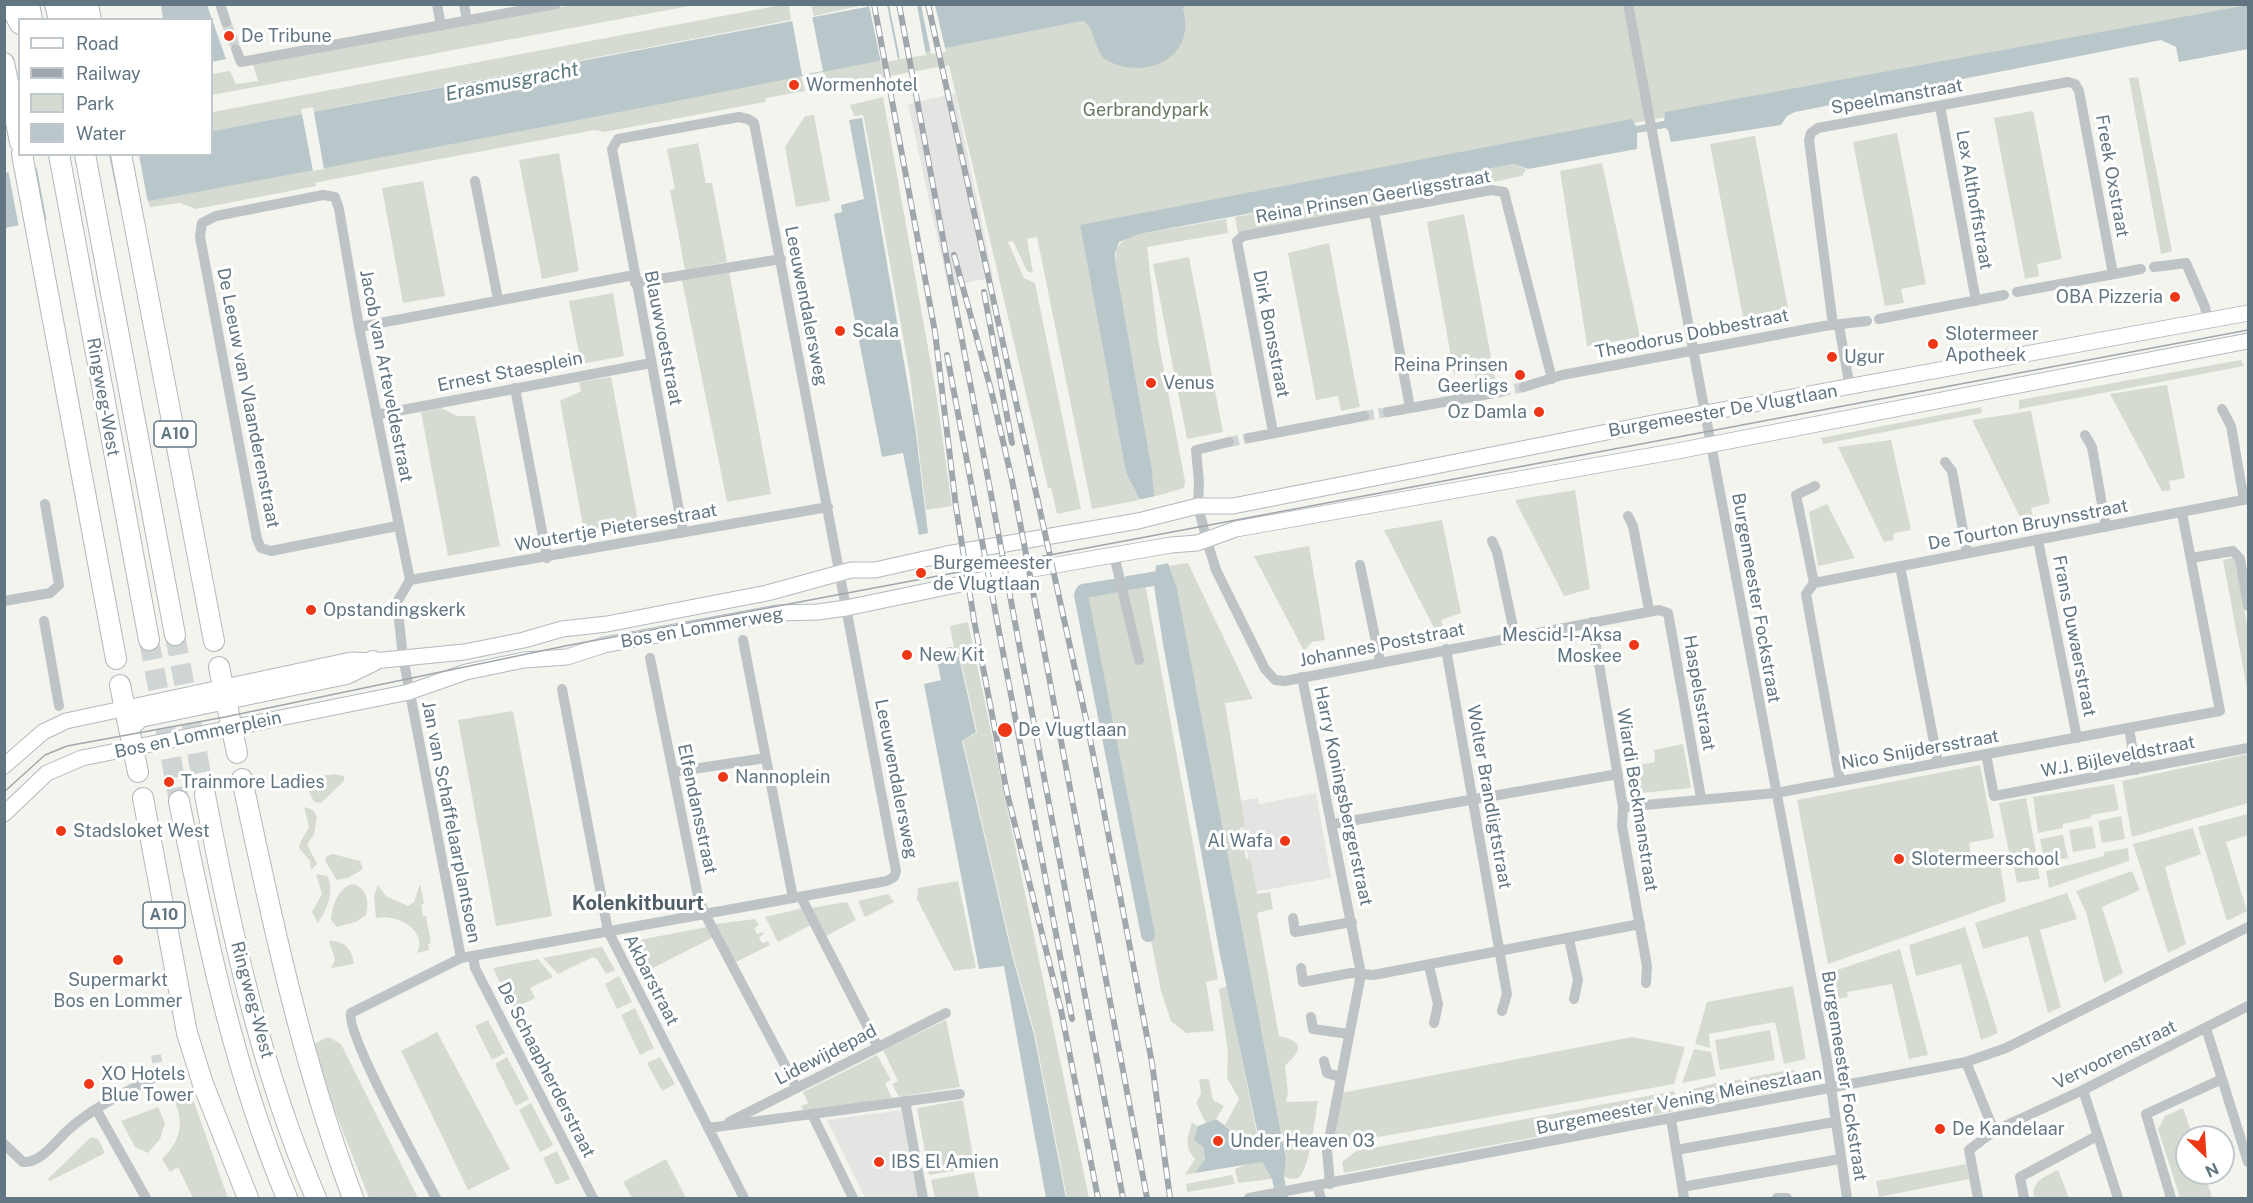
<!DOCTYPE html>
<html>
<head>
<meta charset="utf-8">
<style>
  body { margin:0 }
  #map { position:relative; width:2253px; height:1203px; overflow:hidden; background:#f4f4ef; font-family:"Public Sans",sans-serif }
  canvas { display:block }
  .frame { position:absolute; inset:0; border:6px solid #617682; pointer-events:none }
  .legend { position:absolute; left:18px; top:18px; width:195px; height:138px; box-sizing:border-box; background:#fff; border:2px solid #c0c8cd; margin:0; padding:8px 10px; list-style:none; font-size:18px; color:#617682 }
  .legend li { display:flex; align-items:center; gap:12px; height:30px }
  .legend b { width:30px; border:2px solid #c0c8cd }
  .north { position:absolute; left:2175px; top:1125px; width:60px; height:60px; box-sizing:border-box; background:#fff; border:2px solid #c0c8cd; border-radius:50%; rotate:155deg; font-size:16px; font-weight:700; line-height:24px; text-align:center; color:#617682 }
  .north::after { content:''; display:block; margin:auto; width:21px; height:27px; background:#ed3716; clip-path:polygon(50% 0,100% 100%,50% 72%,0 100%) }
</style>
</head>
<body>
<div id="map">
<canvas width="2253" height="1203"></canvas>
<div class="frame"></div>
<ul class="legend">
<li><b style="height:8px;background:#fff"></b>Road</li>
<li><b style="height:8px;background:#9fa7ac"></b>Railway</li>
<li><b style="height:16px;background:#d5dbd0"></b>Park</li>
<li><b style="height:16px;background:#b9c7cb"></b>Water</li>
</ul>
<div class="north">N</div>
</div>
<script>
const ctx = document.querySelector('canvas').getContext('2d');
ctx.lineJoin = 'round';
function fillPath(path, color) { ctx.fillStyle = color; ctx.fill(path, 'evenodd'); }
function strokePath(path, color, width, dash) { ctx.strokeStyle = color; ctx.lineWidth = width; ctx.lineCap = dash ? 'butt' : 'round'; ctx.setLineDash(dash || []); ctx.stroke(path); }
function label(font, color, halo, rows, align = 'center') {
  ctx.font = font + ' "Public Sans",sans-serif'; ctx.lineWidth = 6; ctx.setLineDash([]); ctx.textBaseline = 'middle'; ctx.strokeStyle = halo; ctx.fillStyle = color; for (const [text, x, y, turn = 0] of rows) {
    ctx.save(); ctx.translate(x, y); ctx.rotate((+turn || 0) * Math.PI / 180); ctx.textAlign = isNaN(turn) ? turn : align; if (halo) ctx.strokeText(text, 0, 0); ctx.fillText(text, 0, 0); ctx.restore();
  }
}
fillPath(new Path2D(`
  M955 93 993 277 948 287 908 104Z
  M1316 793 1331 878 1254 892 1238 801 1258 798 1259 804Z
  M902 1110 918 1198H865L827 1120Z`), '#e4e5e3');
fillPath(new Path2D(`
  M867 4 814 16 811 5Z
  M1138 4 2248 5V13L1639 122 1403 170 1081 229 1126 473 1140 500 1092 509 1037 237 1027 239 1033 273 1027 271 1013 241 1008 242 1024 278 1035 283 1081 509 1057 514 1051 488H1048L949 65 826 88 823 71Z
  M572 5H695L212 95V74L230 71 236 84 258 81 252 62Z
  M781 5H789L791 20 212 131 213 112Z
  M801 75 805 91 766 98 765 102 604 132 595 130 344 177 315 183 316 186 196 209 180 203 150 207 148 200 559 124Z
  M2138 77 2172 251 2161 254 2129 78Z
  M883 97 936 392 952 506 926 510 910 376 864 118 863 115 854 116 850 105Z
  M2033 111 2062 259 2037 264 2039 276 2025 279 1994 118Z
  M814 115 830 201 796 207 785 147 805 116Z
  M1897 133 1926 284 1901 289 1904 303 1885 306 1853 142Z
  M1755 136 1788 308 1743 317 1710 144Z
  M698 143 706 183H712L727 262 685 270 670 190 675 189 667 149Z
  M559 153 579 271 542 279 519 160Z
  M1602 163 1640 337 1587 346 1560 171Z
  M1514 164 1526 169 1522 176 1238 234 1235 217Z
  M423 181 445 296 403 303 382 188Z
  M1464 214 1496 383 1477 387 1474 371 1454 374 1427 222Z
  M1226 219 1228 233 1147 247 1158 339 1185 481 1184 488 1153 497 1152 470 1116 267V248L1127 237 1139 234Z
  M1329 243 1360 407 1341 411 1338 396 1316 400 1288 253Z
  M1189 257 1223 432 1187 439 1153 264Z
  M729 271 771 494 727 502 682 280Z
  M613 293 624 356 581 364 569 301Z
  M2241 360 2244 366 2019 409V400Z
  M611 377 638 521 584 531 560 401 581 391 579 382Z
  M2167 385 2185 478 2169 481 2171 490 2162 491 2110 394Z
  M1981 407 1982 413 1823 444 1821 438Z
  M441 408 457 416H475L500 546 448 556 421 412Z
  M2031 411 2050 503 2031 508 2033 517 2021 519 1972 420Z
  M1891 440 1911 530 1894 533 1893 540 1884 542 1838 447Z
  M1575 490 1590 589 1564 596 1515 500Z
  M1827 504 1855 558 1818 566 1809 512Z
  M1442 520 1461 613 1441 620 1443 626 1434 628 1384 530Z
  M1309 546 1325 640 1312 642 1304 651 1254 556Z
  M2235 557 2248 630V694L2223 560Z
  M1188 563 1253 699 1225 703 1245 826 1240 828 1246 859H1250L1257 894 1270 892 1273 909 1257 913 1279 1036C1305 1042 1302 1050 1285 1066L1288 1093 1286 1102 1318 1101C1315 1116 1310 1171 1298 1178 1294 1180 1288 1178 1284 1177L1286 1159 1177 588 1168 566Z
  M1145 583 1218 979 1206 982 1214 1031 1186 1033 1171 1021 1161 991 1083 594Z
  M968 622 1089 1198H1067L1035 1035 1013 955 963 741 977 732 960 657 954 648 950 626Z
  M513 711 552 916 496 926 458 720Z
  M1683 744 1691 788 1632 794 1627 767 1655 762 1654 750Z
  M2248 754V803L2132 837 2122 781Z
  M1980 765 1994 838 1969 843 1972 859 1999 858 2006 901 1828 964 1797 800Z
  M334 774 344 776V781L321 803 314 802 308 789 309 781 315 777Z
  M2114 784 2119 810 2091 815V818L2063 824V828L2038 833 2033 797Z
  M2026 798 2036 852 2010 858 1999 803Z
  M304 807 313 810 317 816 314 835 307 844 317 864 311 870 310 861 299 848 300 843 309 827Z
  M2248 814V835L2226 842 2247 911 2227 921 2198 827Z
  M2121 816 2125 839 2102 843 2098 821Z
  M2092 826 2096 848 2073 852 2069 830Z
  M2193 828 2201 854 2165 867 2186 944 2168 953 2133 844Z
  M2063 835 2068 858 2045 862 2040 839Z
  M2128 848 2129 861 2049 888 2046 871 2104 856V852Z
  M333 854 360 861 363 869 348 878 337 880 325 861 327 856Z
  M2036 859 2040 879 2017 883 2013 863Z
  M2132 871 2140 890 2102 907 2123 973 2104 983 2086 912 2076 891Z
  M316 874 327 876C336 890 326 911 318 923L312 912 322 894Z
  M958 881 976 968 954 971 917 899 918 888Z
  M353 884C366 887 370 903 366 915L356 922 337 927 331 920C332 906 338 888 353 884Z
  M420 884 424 903 421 905 423 916H426L431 943 428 944 429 950 417 953C428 931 398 913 376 918L374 896 378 885 386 896 408 906 414 902Z
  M2067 893 2077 919 2040 930 2061 1007 2048 1013 2028 936 1983 949 1975 923Z
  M888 894 894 902 865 917 858 901Z
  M847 902 856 920 824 937 811 908Z
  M803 908 811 925 778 942 765 917Z
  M755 919 759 925 754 928 757 934 763 932 764 934 759 937 762 943 768 941 770 945 736 962 715 924Z
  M707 927 714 937 643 973 628 942Z
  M1965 927 1998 1033 1981 1040 1961 964 1916 976 1909 945Z
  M329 941C345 941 352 949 354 964L331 968 335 960Z
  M602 947 615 970 606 974 597 959 593 957 558 974 543 958Z
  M1900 949 1928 1055 1909 1059 1892 984 1847 992 1848 997 1836 999 1831 972Z
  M538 959 553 977 530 988 535 998 513 1009 493 968Z
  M619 976 632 1002 617 1009 605 984Z
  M1227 986 1259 1144 1252 1146 1225 1125 1239 1099 1227 1078 1228 1053 1219 989Z
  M1793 986 1806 1059 1784 1064 1775 1022 1709 1034 1710 1048 1695 1044 1707 1002Z
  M635 1008 654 1048 640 1055 621 1015Z
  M488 1020 505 1053 492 1060 475 1026Z
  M946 1020 960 1087 899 1097 892 1084 898 1081 883 1050Z
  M1770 1030 1775 1060 1720 1070 1715 1040Z
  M437 1032 510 1169 468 1190 401 1051Z
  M328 1037 341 1044 418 1198H369L319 1070 314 1044Z
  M1632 1037 1685 1047 1674 1084 1334 1145 1341 1093Z
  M1694 1049 1711 1052 1716 1076 1682 1083Z
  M877 1055 891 1080 885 1083 892 1098 804 1112 801 1106 808 1103 803 1092Z
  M507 1057 529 1099 516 1106 495 1064Z
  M660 1057 675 1084 662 1091 647 1063Z
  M1789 1070 1799 1071 1798 1086 1728 1101 1724 1098 1721 1083Z
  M1199 1079H1209L1213 1100 1224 1106 1216 1119 1206 1123 1196 1103 1201 1094Z
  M1716 1083 1720 1102 1686 1109 1685 1091Z
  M189 1088 228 1198H193L178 1167 170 1172 162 1159C180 1142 185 1123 174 1100Z
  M1674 1091 1680 1110 1344 1173 1342 1162 1356 1151Z
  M963 1100 975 1167 929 1175 917 1108Z
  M531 1103 553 1145 540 1152 519 1110Z
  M158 1107 165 1123 160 1139 148 1153 135 1147 121 1121Z
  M2183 1108 2193 1137H2187V1173H2205L2212 1198H2180L2158 1129 2165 1116Z
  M1192 1123 1198 1126 1194 1140 1203 1147 1205 1159 1195 1173 1185 1175 1195 1159C1184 1146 1187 1138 1192 1123Z
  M91 1137 98 1139 105 1153 50 1181 48 1179Z
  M557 1151 570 1179 556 1185 543 1158Z
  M666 1159 686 1198H632L623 1182Z
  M1252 1162H1262L1272 1179 1238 1183 1235 1169Z
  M1966 1164 1969 1179 1879 1197 1876 1181Z
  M2058 1170 2069 1198H2034C2031 1181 2044 1177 2058 1170Z
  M974 1172 979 1198H935L931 1180Z
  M1232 1175 1235 1184 1187 1192 1186 1184Z`), '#d5dbd0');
fillPath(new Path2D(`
  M161 5H207L226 59 212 62V20L163 19Z
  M877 5H1186L1183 8C1185 18 1187 29 1183 39 1172 70 1129 75 1105 59 1094 51 1095 24 1082 21L559 124 5 228V173L100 155 212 154V131Z
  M2248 5V49L2179 62 2176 47 2161 40 1795 112 1787 116 1781 125 1671 142 1668 130 1665 128 1637 133V149L1528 169 1514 164 1139 234 1119 242 1115 253 1116 267 1152 470C1154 510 1162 551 1177 588L1286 1159 1284 1177 1288 1198H1276L1272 1179 1262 1162 1195 1173 1205 1159 1203 1147 1194 1140 1198 1126 1216 1119 1252 1146 1260 1144 1220 955 1163 644 1154 586 1156 566 1140 500 1126 473 1080 225 1632 119 1636 126 1664 121 1665 112Z
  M862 118 915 426 928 533 919 535 903 453 882 457 834 214 842 212 841 205 864 199 849 120Z
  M952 647 959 657 976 732 962 741 1012 955 1034 1035 1066 1198H1046L1004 966 979 969 924 684 941 680 935 650Z`), '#b9c7cb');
fillPath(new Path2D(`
  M869 5H887L898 60 881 63Z
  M889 5H917L926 55 900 59Z
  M921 5H935L946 52 931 54Z
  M812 16 823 71 802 75 792 20Z
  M313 107 324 169 313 171 301 109Z
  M84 154 109 155 120 209 47 222 36 164Z
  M114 155H139L148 203 124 208Z
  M32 165 43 223 19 228 8 169Z
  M1156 496 1170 563 1153 566 1137 500Z`), '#f4f4ef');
strokePath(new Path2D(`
  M1128 583 1159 578
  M1114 586 1083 591 1081 595 1148 935`), '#b9c7cb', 14);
strokePath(new Path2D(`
  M226 22 236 49
  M1500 392 1524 387
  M1364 416 1388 412
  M1229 442 1249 438
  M155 1077 158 1067 156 1055`), '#cfd4d4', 10, [10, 5]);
strokePath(new Path2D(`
  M175 635 205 795
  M149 640 179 801`), '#cfd4d4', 20, [20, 10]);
const secondary = new Path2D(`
  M4 766 43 732 66 721 351 660 373 661 464 652 524 640 562 629 607 624 767 593 851 570H875L947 554 1138 521 1198 506H1233L1673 419 2248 313
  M4 814 47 773 82 758 409 692 466 672 524 660 567 657 604 645 777 613 818 612 846 608 1033 569 1171 545 1197 543 1236 529 1672 452 2248 341`);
const highway = new Path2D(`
  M9 4 20 24
  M29 4 32 20
  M55 4 59 20
  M88 4 91 20
  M75 20 76 4
  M4 63 20 142
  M22 154 116 659
  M59 154 149 640
  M85 154 175 635
  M121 154 214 641
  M219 667 237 753
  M120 685 138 772
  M129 727 140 717 346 674 373 661
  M242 779C272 921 302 1062 353 1198
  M205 795C231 931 261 1071 316 1198
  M143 798 187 1033 203 1084 248 1198
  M179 801C206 935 234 1072 287 1198`);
strokePath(secondary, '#b3b9bd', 17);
strokePath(highway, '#b3b8ba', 22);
strokePath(new Path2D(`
  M220 4 226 22
  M437 4 441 26
  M464 4 467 21
  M1628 4 1827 1060 1847 1198
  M236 49 241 62 556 4
  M1940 106 1976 301
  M475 181 498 299
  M1374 212 1410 408
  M2154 267 2186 263 2205 307 2208 322
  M635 283 781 259
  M2017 292 2141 269
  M1879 319 2004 295
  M1833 325 1809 140 1811 133 1818 128 2068 82 2075 84 2079 91 2113 274
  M1839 326 1850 388
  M359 327 634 275
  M1524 387 1562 375 1824 326 1867 321
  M515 388 547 558
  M2222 409 2231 426 2244 500
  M1388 412 1500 392
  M376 415 651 363
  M1273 432 1237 241 1243 236 1491 190 1504 192 1552 379
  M2085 435 2092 447 2106 527
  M1249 438 1364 416
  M1229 442 1196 450 1199 482 1198 506 1207 541 1216 570 1265 669 1275 680 1285 681 1659 610 1668 613 1701 798
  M1945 462 1952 471 1967 552
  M1628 516 1633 526 1649 610
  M397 526 271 551 261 548 257 539 200 237 202 223 216 216 323 195 335 197 339 209 359 327 410 580 397 602 403 657 461 958
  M2038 540 2077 738
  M1492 541 1497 552 1515 636
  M1114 555 1139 660
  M2191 558 2233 551 2240 559 2248 606
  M1360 565 1380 661
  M1900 566 1938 763
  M410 580 828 507
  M1814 583 1796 495 1815 486
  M4 601 50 593 59 585 45 504
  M44 621 59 706
  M1592 622 1623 807 1622 826 1647 966 1646 983
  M743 640 793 898
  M1446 649 1507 994 1502 1011
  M650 658 698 896 705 914 797 1088
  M1302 677 1361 974 1327 1150 1330 1184
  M562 689 608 931 744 1198
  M2129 728 2136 770
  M1986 754 1994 796 2248 748
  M673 772 766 758
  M1840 781 1806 594 1814 583 2248 499
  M1623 807 1776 793 2220 711 2182 513
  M1333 824 1618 774
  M801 897 878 1047
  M1293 918 1295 932 1352 922
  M1569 939 1578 980 1574 999
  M473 956 475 968 593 1198
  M1429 966 1438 1004 1434 1023
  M1301 968 1303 982 1351 973 1373 975 1640 924
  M1311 1017 1313 1029 1349 1034
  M2206 1028 2248 1162
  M1324 1061 1327 1073 1340 1077
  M1966 1062 1994 1131 1969 1150 1978 1198
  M2083 1090 2118 1198
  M905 1101 923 1198
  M96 1109 146 1198
  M812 1114 853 1198
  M1671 1119 1684 1198
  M729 1122 946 1013
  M708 1128 960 1094
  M1994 1131 2083 1090 2248 1006
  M4 1144 23 1162C40 1164 56 1141 67 1131 92 1108 124 1093 155 1077
  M1676 1150 1834 1122
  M1317 1186 1321 1198
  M1682 1187 1840 1159
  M436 1198C422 1171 345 1033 351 1013L461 958 887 881 894 877 896 871 754 123 748 119 739 117 618 139 612 149 683 532
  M1249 1198 1966 1062 2006 1048 2248 927
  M1777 1198H1787
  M2024 1198 2020 1177 2097 1136
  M2171 1198 2146 1114 2222 1079`), '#bec4c6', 10);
strokePath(secondary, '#fff', 15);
strokePath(highway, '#fff', 20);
strokePath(new Path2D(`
  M4 792 45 755 67 746 225 717 565 646 2248 330`), '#9fa7ac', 1.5);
const rail = new Path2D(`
  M874 4 935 332 956 507 974 620 1007 793 1061 1010 1098 1198
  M899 4 1123 1198
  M928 4 1088 728 1152 1063 1170 1198
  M954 255 991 390 1012 480 1147 1198
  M984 292 1012 443
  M947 355 1072 1019`);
strokePath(rail, '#9fa7ac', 6);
strokePath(rail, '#fff', 4, [11]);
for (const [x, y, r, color] of [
  [229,36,6,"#ed3716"],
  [794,85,6,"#ed3716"],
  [2175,297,6,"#ed3716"],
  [840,331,6,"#ed3716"],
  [1933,344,6,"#ed3716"],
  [1832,357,6,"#ed3716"],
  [1520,375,6,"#ed3716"],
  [1151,383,6,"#ed3716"],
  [1539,412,6,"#ed3716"],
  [921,573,6,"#ed3716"],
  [311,610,6,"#ed3716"],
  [1634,645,6,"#ed3716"],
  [907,655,6,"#ed3716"],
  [1005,730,8,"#ed3716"],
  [723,777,6,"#ed3716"],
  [169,782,6,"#ed3716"],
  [61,831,6,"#ed3716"],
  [1285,841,6,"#ed3716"],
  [1899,859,6,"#ed3716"],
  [118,960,6,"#ed3716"],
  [89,1084,6,"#ed3716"],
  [1940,1129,6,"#ed3716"],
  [1218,1141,6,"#ed3716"],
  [879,1162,6,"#ed3716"]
]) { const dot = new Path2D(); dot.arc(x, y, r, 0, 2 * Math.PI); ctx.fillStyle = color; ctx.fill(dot); strokePath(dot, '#fff', 2); }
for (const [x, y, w] of [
  [175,434,42],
  [164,915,42]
]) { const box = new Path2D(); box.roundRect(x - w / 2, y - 13, w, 26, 4.5); ctx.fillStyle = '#fff'; ctx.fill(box); strokePath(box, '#617682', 1.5); }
label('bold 16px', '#617682', null, [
  ["A10",175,434],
  ["A10",164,915]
]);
label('18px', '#617682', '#fff', [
  ["De Tribune",241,36],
  ["Wormenhotel",806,85],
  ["OBA Pizzeria",2163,297,"right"],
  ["Scala",852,331],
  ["Slotermeer",1945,334],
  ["Apotheek",1945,355],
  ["Ugur",1844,357],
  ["Reina Prinsen",1508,365,"right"],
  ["Geerligs",1508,386,"right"],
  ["Venus",1163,383],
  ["Oz Damla",1527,412,"right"],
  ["Burgemeester",933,563],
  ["de Vlugtlaan",933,584],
  ["Opstandingskerk",323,610],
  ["Mescid-I-Aksa",1622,635,"right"],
  ["Moskee",1622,656,"right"],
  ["New Kit",919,655],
  ["De Vlugtlaan",1018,730],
  ["Nannoplein",735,777],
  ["Trainmore Ladies",181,782],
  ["Stadsloket West",73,831],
  ["Al Wafa",1273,841,"right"],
  ["Slotermeerschool",1911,859],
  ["Supermarkt",118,980,"center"],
  ["Bos en Lommer",118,1001,"center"],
  ["XO Hotels",101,1074],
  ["Blue Tower",101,1095],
  ["De Kandelaar",1952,1129],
  ["Under Heaven 03",1230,1141],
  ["IBS El Amien",891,1162]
], 'left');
label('18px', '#617682', '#fff', [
  ["Speelmanstraat",1897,97,-10],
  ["Freek Oxstraat",2112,176,80],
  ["Reina Prinsen Geerligsstraat",1373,197,-10],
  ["Lex Althoffstraat",1974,200,80],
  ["Leeuwendalersweg",806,306,79],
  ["Dirk Bonsstraat",1271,334,79],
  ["Theodorus Dobbestraat",1692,334,-11],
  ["Blauwvoetstraat",663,338,79],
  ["Ernest Staesplein",510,372,-11],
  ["Jacob van Arteveldestraat",386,376,79],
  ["Ringweg-West",103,397,80],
  ["De Leeuw van Vlaanderenstraat",248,398,79],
  ["Burgemeester De Vlugtlaan",1723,411,-10],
  ["De Tourton Bruynsstraat",2028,525,-11],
  ["Woutertje Pietersestraat",616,528,-10],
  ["Burgemeester Fockstraat",1756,598,80],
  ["Bos en Lommerweg",702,628,-10],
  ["Frans Duwaerstraat",2074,636,79],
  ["Johannes Poststraat",1382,645,-11],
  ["Haspelsstraat",1699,693,80],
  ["Bos en Lommerplein",198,735,-12],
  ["Nico Snijdersstraat",1920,750,-10],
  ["W.J. Bijleveldstraat",2118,757,-11],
  ["Leeuwendalersweg",896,779,79],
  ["Harry Koningsbergerstraat",1343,796,78],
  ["Wolter Brandligtstraat",1489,797,80],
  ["Wiardi Beckmanstraat",1637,800,81],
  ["Elfendansstraat",697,809,78],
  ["Jan van Schaffelaarplantsoen",451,822,79],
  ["Akbarstraat",651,980,63],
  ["Ringweg-West",252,1000,75],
  ["Lidewijdepad",826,1055,-27],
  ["Vervoorenstraat",2115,1055,-26],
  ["De Schaapherderstraat",546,1070,63],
  ["Burgemeester Fockstraat",1844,1076,81],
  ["Burgemeester Vening Meineszlaan",1679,1101,-11]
]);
label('18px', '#677960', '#fff', [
  ["Gerbrandypark",1146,110]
]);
label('italic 20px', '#5c7980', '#fff', [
  ["Erasmusgracht",512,82,-11]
]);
label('bold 20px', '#4f5e67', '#fff', [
  ["Kolenkitbuurt",638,904]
]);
</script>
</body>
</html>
